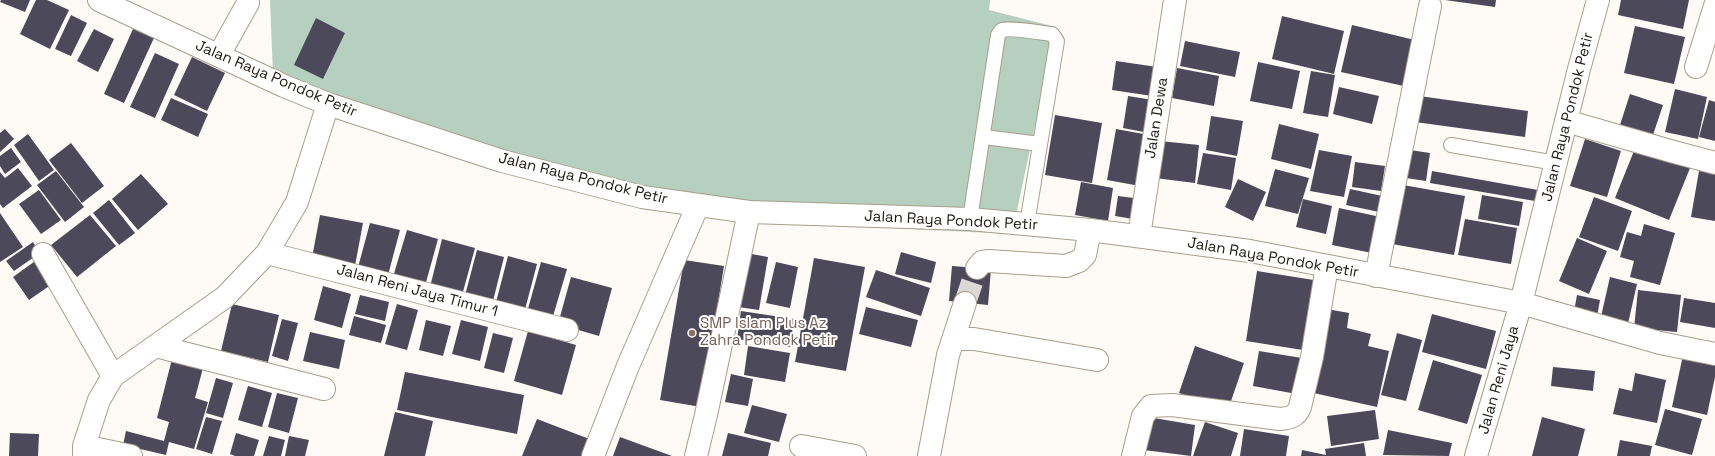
<!DOCTYPE html>
<html>
<head>
<meta charset="utf-8">
<style>
  body { margin:0 }
  canvas { display:block; background:#fefbf7 }
</style>
</head>
<body>
<canvas width="1715" height="456"></canvas>
<script>
const ctx = document.querySelector('canvas').getContext('2d');
ctx.lineJoin = 'round';
function fillPath(path, color) { ctx.fillStyle = color; ctx.fill(path, 'evenodd'); }
function strokePath(path, color, width, dash) { ctx.strokeStyle = color; ctx.lineWidth = width; ctx.lineCap = dash ? 'butt' : 'round'; ctx.setLineDash(dash || []); ctx.stroke(path); }
function label(font, color, halo, rows, align = 'center') {
  ctx.font = font + ' "Space Grotesk",sans-serif'; ctx.lineWidth = 4; ctx.setLineDash([]); ctx.textBaseline = 'middle'; ctx.strokeStyle = halo; ctx.fillStyle = color; for (const [text, x, y, turn = 0] of rows) {
    ctx.save(); ctx.translate(x, y); ctx.rotate((+turn || 0) * Math.PI / 180); ctx.textAlign = isNaN(turn) ? turn : align; if (halo) ctx.strokeText(text, 0, 0); ctx.fillText(text, 0, 0); ctx.restore();
  }
}
fillPath(new Path2D(`
  M270 0H990L989 10 1056 27 1012 234 744 221 608 199 273 75Z`), '#b6d0c0');
fillPath(new Path2D(`
  M1 0H30L25 12 0 2Z
  M36 0H47L69 10 50 49 20 34Z
  M1445 0H1496L1495 7Z
  M1621 0H1689L1683 29 1618 15Z
  M71 15 87 23 71 56 55 49Z
  M1282 16 1344 31 1334 74 1272 59Z
  M316 18 345 33 323 79 294 65Z
  M1352 25 1419 41 1408 87 1341 72Z
  M1635 26 1685 37 1674 84 1624 73Z
  M94 29 114 39 98 72 77 61Z
  M133 29 154 38 124 103 104 94Z
  M1185 41 1240 52 1235 77 1180 66Z
  M155 53 179 64 155 118 130 107Z
  M192 57 225 73 207 111 174 95Z
  M1116 61 1164 68 1159 97 1112 90Z
  M1258 62 1300 71 1292 109 1250 101Z
  M1177 68 1219 76 1214 106 1172 98Z
  M1311 71 1335 75 1328 117 1303 113Z
  M1339 87 1379 96 1372 124 1333 114Z
  M1675 89 1707 97 1698 139 1665 132Z
  M1630 94 1663 105 1652 138 1619 128Z
  M1128 96 1159 101 1154 134 1123 128Z
  M1419 96 1528 111 1525 137 1415 122Z
  M171 98 208 114 198 137 161 120Z
  M1709 100 1715 102V141L1699 137Z
  M1055 115 1102 123 1092 183 1045 175Z
  M1211 116 1243 121 1237 156 1206 150Z
  M1279 124 1319 134 1311 169 1271 159Z
  M5 129 14 139 0 152V133Z
  M1116 129 1149 135 1140 186 1107 180Z
  M28 134 54 170 39 181 14 145Z
  M1585 139 1621 151 1607 197 1570 186Z
  M1160 141 1199 145 1195 183 1155 178Z
  M71 143 104 186 82 203 49 160Z
  M1636 146 1690 168 1669 220 1615 198Z
  M11 148 21 162 5 174 0 166V156Z
  M1319 150 1352 156 1344 197 1310 191Z
  M1410 150 1430 153 1426 181 1406 178Z
  M1203 153 1236 158 1231 190 1197 184Z
  M1355 162 1385 166 1381 191 1352 187Z
  M18 168 32 186 3 208 0 204V172L5 178Z
  M1275 169 1309 178 1298 214 1265 206Z
  M56 171 84 207 65 222 37 185Z
  M1432 171 1538 190 1535 201 1430 183Z
  M1699 171 1715 173V221L1691 217Z
  M141 174 168 204 138 230 112 199Z
  M1238 179 1266 192 1253 221 1225 207Z
  M1081 182 1113 188 1108 221 1075 215Z
  M1403 185 1465 196 1454 255 1392 244Z
  M1350 189 1387 197 1384 213 1346 205Z
  M39 190 61 220 41 234 19 204Z
  M1482 195 1523 202 1519 226 1478 219Z
  M1118 196 1142 199 1139 220 1115 216Z
  M1594 197 1632 211 1618 251 1579 237Z
  M1303 199 1332 206 1326 234 1296 227Z
  M109 200 135 233 119 245 93 213Z
  M1339 208 1385 218 1377 254 1332 245Z
  M0 213 23 247 0 262Z
  M90 215 116 246 77 277 51 245Z
  M320 215 363 223 354 271 311 263Z
  M1465 219 1517 228 1511 264 1458 255Z
  M370 223 400 230 387 279 357 271Z
  M1644 224 1675 233 1660 285 1630 277 1634 261 1620 257 1627 232 1641 236Z
  M407 230 438 239 425 286 393 277Z
  M1577 238 1607 251 1589 294 1559 281Z
  M442 239 475 248 461 299 429 291Z
  M33 242 40 253 14 271 6 261Z
  M477 250 504 257 491 309 463 303Z
  M901 252 936 262 931 283 895 274Z
  M746 253 768 257 759 310 738 307Z
  M508 256 537 264 523 317 494 310Z
  M814 258 865 267 846 371 795 362Z
  M38 259 55 282 29 300 13 277Z
  M684 260 724 266 701 407 660 400Z
  M541 262 567 269 551 323 526 316Z
  M776 262 798 267 790 308 766 303Z
  M952 266 991 269 988 305 949 301Z
  M876 270 930 288 921 316 866 297Z
  M1257 271 1320 281 1309 351 1246 341Z
  M571 277 612 288 599 336 558 324Z
  M1610 277 1637 284 1627 328 1600 321Z
  M323 286 351 294 342 328 314 320Z
  M1638 290 1681 295 1677 332 1634 328Z
  M360 295 389 302 385 321 355 314Z
  M1577 295 1600 300 1596 322 1573 317Z
  M1684 298 1715 303V328L1680 322Z
  M232 304 279 315 268 362 221 351Z
  M397 304 418 310 407 350 385 344Z
  M866 307 918 320 911 347 859 334Z
  M1327 309 1349 313 1347 328 1371 334 1368 346 1389 351 1377 407 1309 392Z
  M741 311 794 319 790 347 737 339Z
  M1432 314 1496 331 1486 369 1422 352Z
  M354 316 386 325 381 343 349 335Z
  M282 319 298 323 288 361 272 356Z
  M426 320 451 326 443 356 419 350Z
  M461 320 488 327 480 361 452 354Z
  M528 331 576 345 562 395 514 381Z
  M310 332 345 340 339 369 303 361Z
  M493 333 513 338 504 373 484 368Z
  M1397 333 1422 340 1406 401 1381 395Z
  M748 346 790 353 785 382 744 375Z
  M1195 346 1244 363 1228 410 1179 393Z
  M1259 351 1308 359 1302 395 1253 386Z
  M1683 355 1715 362V377L1707 415 1672 407Z
  M172 359 203 368 195 398 208 402 194 449 169 442 166 455 123 445 126 431 164 441 169 422 157 418Z
  M1433 360 1482 375 1467 424 1418 410Z
  M1553 367 1595 371 1593 391 1551 386Z
  M405 372 524 395 517 434 397 410Z
  M1635 373 1666 380 1657 423 1613 414 1619 388 1632 391Z
  M731 374 753 379 748 406 725 402Z
  M216 378 233 383 223 418 206 413Z
  M248 386 272 393 262 427 238 420Z
  M277 393 298 398 289 433 268 427Z
  M752 405 787 414 779 442 744 433Z
  M1665 409 1702 419 1692 455 1655 445Z
  M1375 410 1379 439 1331 446 1327 416Z
  M395 412 433 421 425 456H384Z
  M206 417 222 421 212 454 196 449Z
  M1148 417 1195 425 1191 456 1144 450Z
  M1542 417 1585 429 1578 456H1532Z
  M537 419 592 440 586 456H522Z
  M1205 422 1238 433 1231 456H1193Z
  M1244 429 1289 436 1286 456H1240Z
  M1388 430 1452 443 1449 456 1383 455Z
  M10 433 39 434 38 456H9Z
  M236 433 259 440 254 456H235L230 454Z
  M728 433 771 443 768 456H722Z
  M269 436 285 440 281 456H263Z
  M289 436 309 440 305 456H285Z
  M620 437 672 456H613Z
  M1620 440 1652 446 1650 456H1617Z
  M1364 443 1366 456H1301L1302 450 1326 455 1325 449Z`), '#4b495a');
strokePath(new Path2D(`
  M965 303 977 268`), '#dcd9d5', 22, [22, 11]);
const service = new Path2D(`
  M984 137 1040 144
  M1451 145 1556 163
  M970 219 998 35C1000 33 1000 31 1002 30 1010 27 1042 33 1052 34L1057 41 1027 224`);
const minor = new Path2D(`
  M219 55 248 3V0
  M1696 67 1715 6
  M1566 121 1674 152 1715 163
  M1139 236 1175 0
  M267 253 567 330
  M43 254 113 376
  M977 268 982 262 989 261 1066 266 1079 261 1085 255 1090 230
  M1376 276 1430 6
  M952 342 960 339H974L1097 360
  M156 346 324 389
  M84 446 131 456
  M801 446 855 456
  M84 456V446L99 400 113 376 225 297 267 253 297 202 328 104
  M593 456 628 366 698 205
  M696 456 706 415 749 212
  M929 456 948 355 965 303
  M1133 456 1143 416 1151 406 1172 405 1280 419C1290 418 1296 417 1300 407L1312 357 1327 266
  M1476 456 1521 303 1660 343 1715 354`);
const secondary = new Path2D(`
  M99 0 284 86 328 104 502 161 642 197 749 212 970 219 1090 230 1250 251 1521 303 1579 69 1598 0`);
strokePath(service, '#aa9d8b', 16);
strokePath(minor, '#aa9d8b', 24);
strokePath(secondary, '#aa9d8b', 24);
strokePath(service, '#fff', 14);
strokePath(minor, '#fff', 22);
strokePath(secondary, '#fff', 22);
for (const [x, y, r, color] of [
  [692,333,4,"#8d6e63"]
]) { const dot = new Path2D(); dot.arc(x, y, r, 0, 2 * Math.PI); ctx.fillStyle = color; ctx.fill(dot); strokePath(dot, '#fff', 1.5); }
label('15px', '#1e1912', '#fff', [
  ["Jalan Raya Pondok Petir",276,79,23],
  ["Jalan Raya Pondok Petir",1568,117,-76],
  ["Jalan Dewa",1157,118,-81],
  ["Jalan Raya Pondok Petir",583,179,14],
  ["Jalan Raya Pondok Petir",951,221,3],
  ["Jalan Raya Pondok Petir",1273,258,10],
  ["Jalan Reni Jaya Timur 1",417,291,15],
  ["Jalan Reni Jaya",1499,380,-74]
]);
label('15px', '#785e54', '#fff', [
  ["SMP Islam Plus Az",700,324],
  ["Zahra Pondok Petir",700,341]
], 'left');
</script>
</body>
</html>
